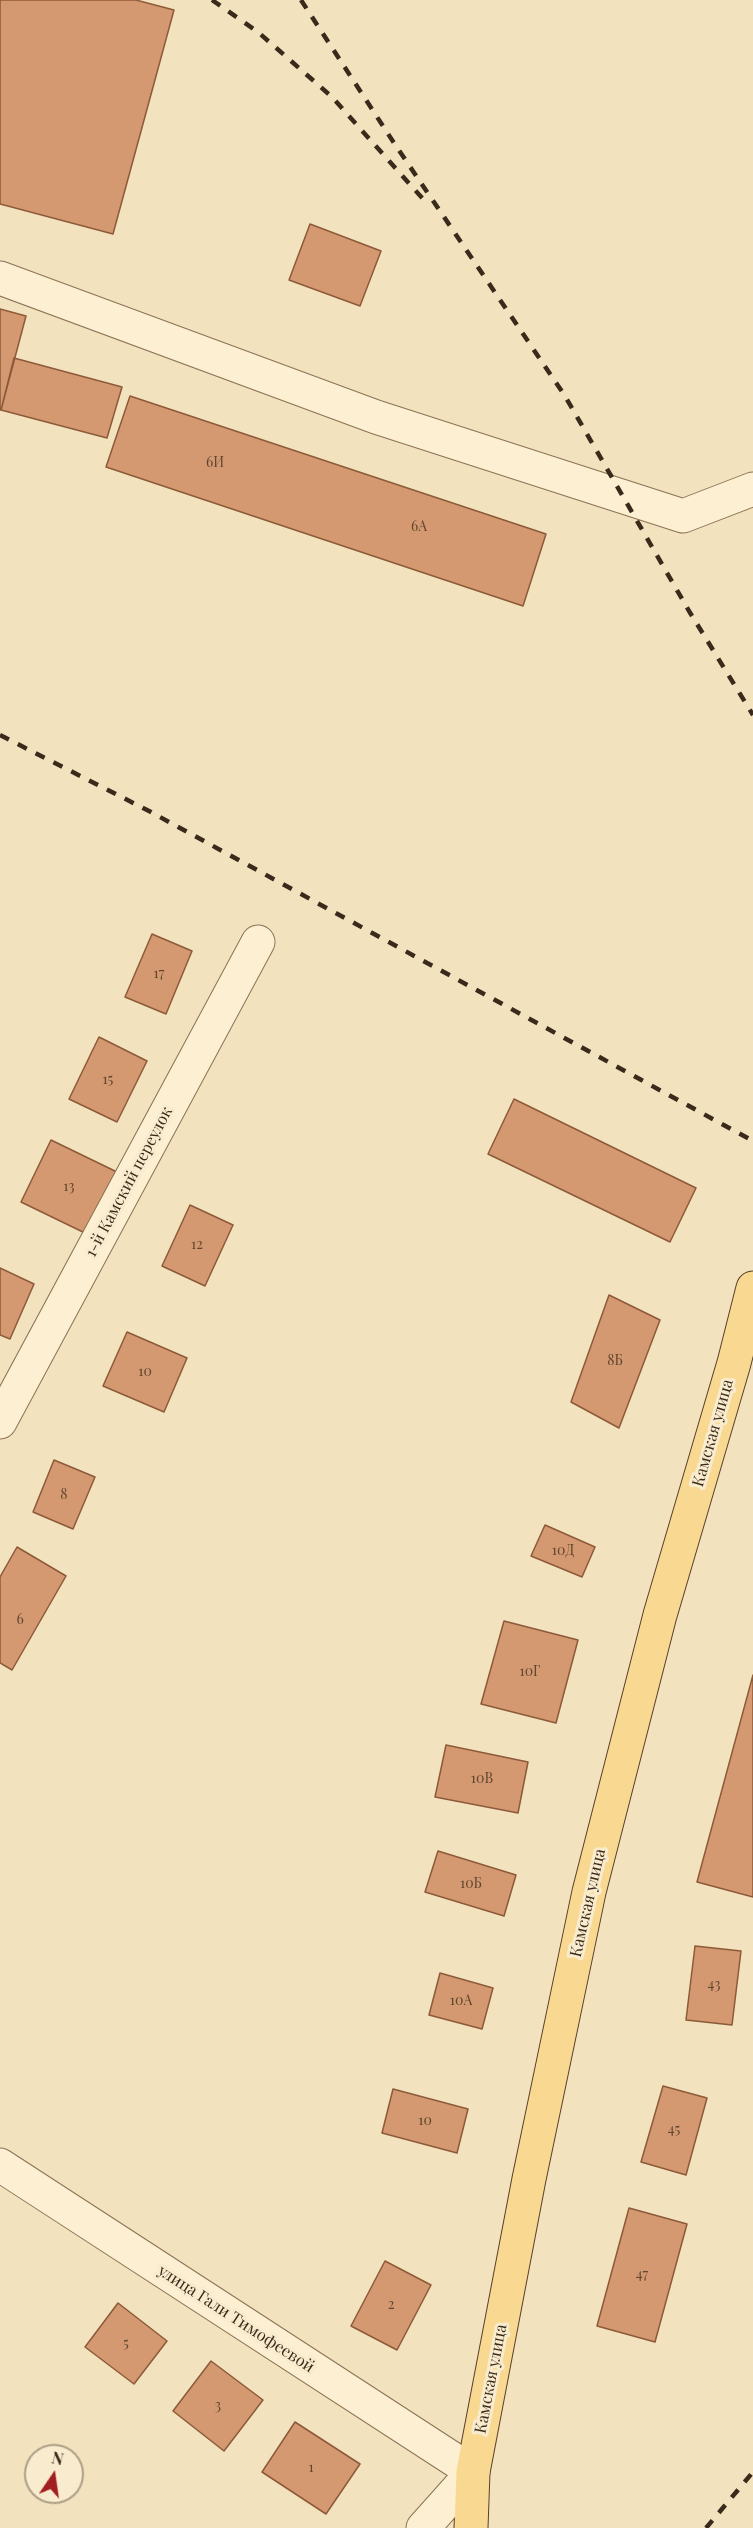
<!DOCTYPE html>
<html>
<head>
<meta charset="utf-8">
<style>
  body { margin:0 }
  #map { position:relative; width:753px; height:2528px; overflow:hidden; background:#f2e2be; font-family:"Playfair Display",serif }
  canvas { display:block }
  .north { position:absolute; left:24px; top:2444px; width:60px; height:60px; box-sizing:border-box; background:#f9ecce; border:2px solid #ad9e86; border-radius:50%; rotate:13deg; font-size:16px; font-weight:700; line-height:24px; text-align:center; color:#3a2a1b }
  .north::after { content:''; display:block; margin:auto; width:21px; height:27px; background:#a11f21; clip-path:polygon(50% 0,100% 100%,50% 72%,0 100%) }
</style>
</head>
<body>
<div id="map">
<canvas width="753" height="2528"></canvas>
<div class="north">N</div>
</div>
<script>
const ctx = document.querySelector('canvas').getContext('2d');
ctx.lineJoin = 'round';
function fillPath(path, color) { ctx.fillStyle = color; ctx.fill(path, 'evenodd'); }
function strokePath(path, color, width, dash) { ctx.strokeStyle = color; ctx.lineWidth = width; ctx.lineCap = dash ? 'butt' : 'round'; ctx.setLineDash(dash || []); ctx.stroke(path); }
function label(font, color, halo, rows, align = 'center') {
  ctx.font = font + ' "Playfair Display",serif'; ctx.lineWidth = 6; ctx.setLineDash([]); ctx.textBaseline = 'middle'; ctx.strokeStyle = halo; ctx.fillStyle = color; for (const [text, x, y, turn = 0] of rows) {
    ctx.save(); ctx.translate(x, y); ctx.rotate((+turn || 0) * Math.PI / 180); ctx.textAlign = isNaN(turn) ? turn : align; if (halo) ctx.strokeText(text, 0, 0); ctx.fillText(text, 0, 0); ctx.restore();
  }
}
const building = new Path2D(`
  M0 0H136L174 10 113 234 0 204Z
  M310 224 381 251 360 306 289 280Z
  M0 309 26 316 1 410H0Z
  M14 358 122 387 107 438 1 410Z
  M130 396 546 534 523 606 106 467Z
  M152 934 192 951 166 1014 125 997Z
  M99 1037 147 1061 117 1122 69 1099Z
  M514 1099 696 1188 670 1242 488 1154Z
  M51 1140 117 1172 87 1234 21 1202Z
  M190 1205 233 1225 205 1286 162 1266Z
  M0 1268 34 1284 10 1339 0 1335Z
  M609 1295 660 1320 619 1428 571 1402Z
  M127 1332 187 1358 164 1412 103 1386Z
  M54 1460 95 1477 73 1529 33 1512Z
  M545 1525 595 1547 582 1577 531 1556Z
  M17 1547 66 1576 12 1670 0 1663V1577Z
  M504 1621 578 1640 556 1723 481 1704Z
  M753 1675V1897L697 1882Z
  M446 1745 528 1762 518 1813 435 1797Z
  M438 1851 516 1875 504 1916 425 1892Z
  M695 1946 741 1951 732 2025 686 2020Z
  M440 1973 493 1988 482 2029 429 2015Z
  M663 2086 707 2098 686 2175 641 2162Z
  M393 2089 468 2109 457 2153 382 2133Z
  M629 2208 687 2224 655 2342 597 2326Z
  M385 2261 431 2285 397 2350 351 2326Z
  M118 2303 167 2341 134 2384 85 2347Z
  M211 2361 263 2400 224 2451 173 2411Z
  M295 2422 360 2464 326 2514 262 2472Z`);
fillPath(building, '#d49970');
strokePath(building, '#8d5a39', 1.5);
const minor = new Path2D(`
  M0 278 376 417 683 516 753 489
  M0 1422 258 942
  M0 2165 473 2472 423 2528`);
const major = new Path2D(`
  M471 2528 473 2472 529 2179 589 1892 660 1615 734 1363 753 1288`);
strokePath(minor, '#8c7255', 35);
strokePath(major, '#59402a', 35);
strokePath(minor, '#fcefd2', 33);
strokePath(major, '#f9d992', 33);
strokePath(new Path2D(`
  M212 0 258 32 332 97 423 199
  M301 0 394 143 565 396 689 611 753 715
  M0 735 149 811 753 1141
  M706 2528 753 2472`), '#3a2a1b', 4.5, [10, 10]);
label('14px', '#604630', null, [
  ["6И",215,463],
  ["6А",419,527],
  ["17",159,974],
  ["15",108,1080],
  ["13",69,1187],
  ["12",197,1245],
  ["8Б",615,1361],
  ["10",145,1372],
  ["8",64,1495],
  ["10Д",563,1551],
  ["6",20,1620],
  ["10Г",530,1672],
  ["10В",482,1779],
  ["10Б",471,1884],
  ["43",714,1985],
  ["10А",461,2001],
  ["10",425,2121],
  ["45",674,2130],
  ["47",642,2275],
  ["2",391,2305],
  ["5",126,2344],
  ["3",218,2406],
  ["1",311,2468]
]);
label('16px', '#3a2a1b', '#f9ecce', [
  ["1-й Камский переулок",129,1182,-62],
  ["Камская улица",713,1433,-74],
  ["Камская улица",588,1903,-77],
  ["улица Гали Тимофеевой",236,2319,33],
  ["Камская улица",491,2379,-79]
]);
</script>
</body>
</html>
